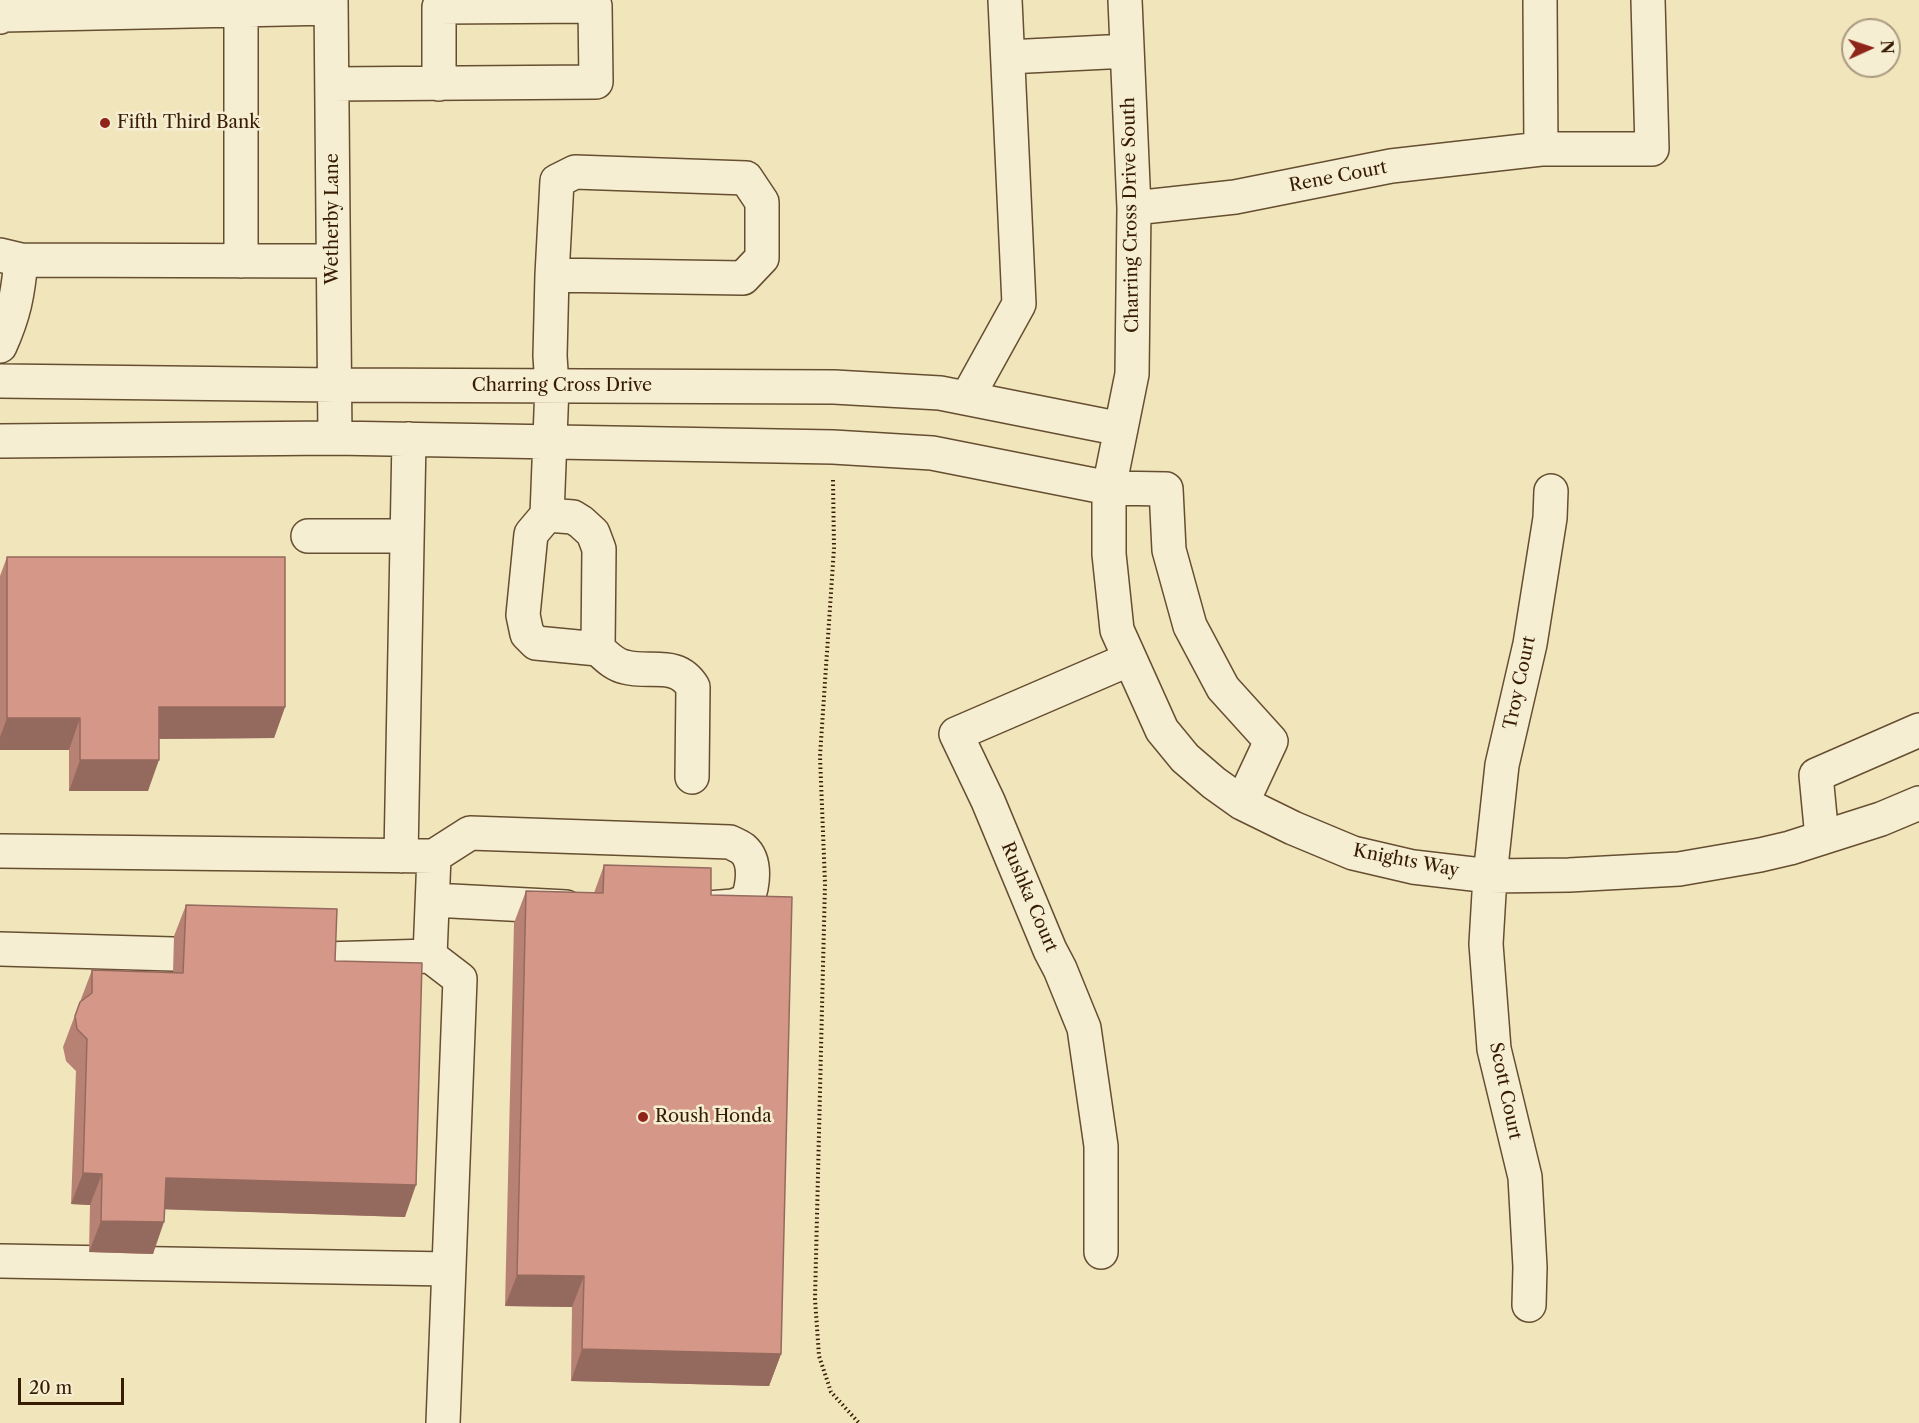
<!DOCTYPE html>
<html>
<head>
<meta charset="utf-8">
<style>
  body { margin:0 }
  #map { position:relative; width:1919px; height:1423px; overflow:hidden; background:#f1e5bc; font-family:"Libre Caslon Text",serif }
  canvas { display:block }
  .north { position:absolute; left:1841px; top:18px; width:60px; height:60px; box-sizing:border-box; background:#f6eed3; border:2px solid #aa9a7f; border-radius:50%; rotate:87deg; font-size:16px; font-weight:700; line-height:24px; text-align:center; color:#371c02 }
  .north::after { content:''; display:block; margin:auto; width:21px; height:27px; background:#8f2418; clip-path:polygon(50% 0,100% 100%,50% 72%,0 100%) }
  .scale { position:absolute; left:18px; top:1378px; width:106px; height:27px; box-sizing:border-box; border:3px solid #371c02; border-top:0; padding-left:8px; font-size:18px; line-height:21px; white-space:nowrap; color:#371c02; -webkit-text-stroke:4px #f6eed3; paint-order:stroke }
</style>
</head>
<body>
<div id="map">
<canvas width="1919" height="1423"></canvas>
<div class="north">N</div>
<div class="scale">20 m</div>
</div>
<script>
const ctx = document.querySelector('canvas').getContext('2d');
ctx.lineJoin = 'round';
function strokePath(path, color, width, dash) { ctx.strokeStyle = color; ctx.lineWidth = width; ctx.lineCap = dash ? 'butt' : 'round'; ctx.setLineDash(dash || []); ctx.stroke(path); }
function fillPath(path, color) { ctx.fillStyle = color; ctx.fill(path, 'evenodd'); }
function label(font, color, halo, rows, align = 'center') {
  ctx.font = font + ' "Libre Caslon Text",serif'; ctx.lineWidth = 5; ctx.setLineDash([]); ctx.textBaseline = 'middle'; ctx.strokeStyle = halo; ctx.fillStyle = color; for (const [text, x, y, turn = 0] of rows) {
    ctx.save(); ctx.translate(x, y); ctx.rotate((+turn || 0) * Math.PI / 180); ctx.textAlign = isNaN(turn) ? turn : align; if (halo) ctx.strokeText(text, 0, 0); ctx.fillText(text, 0, 0); ctx.restore();
  }
}
const minor = new Path2D(`
  M331 0 335 438
  M1125 0 1134 208 1132 374 1109 488V554L1117 630 1162 730 1185 758 1214 783 1242 803 1293 828 1353 853 1413 867 1490 876 1569 875 1679 869 1760 855 1790 848 1881 819 1919 803
  M1540 0 1541 149H1652L1648 0
  M0 17 3 15 331 8
  M1008 57 1127 51
  M332 84 596 82 595 6 439 7V84
  M1134 208 1235 197 1391 166 1541 149
  M0 255 21 260 333 261
  M241 261V10
  M0 346C14 315 18 294 21 260
  M0 381 335 385 834 387 940 393 1121 429
  M967 398 1019 304 1005 0
  M0 441 335 438 833 447 932 453 1109 488 1166 489 1169 550 1190 626 1223 688 1271 741 1242 803
  M547 515 573 517 581 522 593 533 599 549 598 649 536 643 527 634 523 615 531 534 547 515 552 386 550 356 552 275 557 181 575 172 746 178 762 202V258L743 278 552 275
  M308 536H407
  M598 649C606 656 614 665 625 667 650 674 677 660 693 687L692 777
  M1822 838 1816 775 1919 730
  M0 851 434 856 470 833 730 842C734 844 739 846 743 849 757 861 753 886 747 901L733 906 708 908
  M401 856 409 439
  M434 856 430 956 460 979 443 1423
  M433 900 566 907
  M0 949 173 954
  M324 959 430 956
  M1101 1252V1146L1084 1028 1060 969 1050 950 988 801 956 734 1130 659
  M0 1261 448 1269
  M1529 1305 1530 1267 1525 1177 1494 1049 1486 944 1490 876 1502 765 1530 644 1550 518 1551 491`);
strokePath(minor, '#664e30', 36);
strokePath(new Path2D(`
  M833 480 834 548 820 756 825 883 815 1299 819 1356 831 1392 859 1423`), '#371c02', 4, [1.5, 3]);
strokePath(minor, '#f6eed3', 33);
fillPath(new Path2D(`
  M7 557 285 707 274 738 159 739 148 791H69V750H0V576Z
  M604 865 711 895 781 1354 769 1386 571 1381 572 1307 505 1306 514 923 526 891 594 893Z
  M186 905 335 961 405 1217 165 1209 153 1254 89 1252 90 1205 71 1204 76 1071 66 1061 63 1047 92 970 173 972 174 936Z`), '#b78274');
fillPath(new Path2D(`
  M159 707H285L274 738 147 739Z
  M7 718H80L69 750H0V737Z
  M80 760H159L148 791H69Z
  M83 1173 102 1174 90 1205 71 1204Z
  M166 1178 416 1185 405 1217 154 1209Z
  M101 1221 164 1222 153 1254 89 1252Z
  M517 1275 584 1276 572 1307 505 1306Z
  M582 1349 781 1354 769 1386 571 1381Z`), '#956a5e');
const building = new Path2D(`
  M7 557H285V707H159V760H80V718H7Z
  M604 865 711 868V895L792 897 781 1354 582 1349 584 1276 517 1275 526 891 603 893Z
  M186 905 337 909 335 961 422 963 416 1185 166 1178 164 1222 101 1221 102 1174 83 1173 87 1039 77 1029 75 1016 80 1002 92 993V970L183 973Z`);
fillPath(building, '#d59787');
strokePath(building, '#956a5e', 1.5);
for (const [x, y, r, color] of [
  [105,123,6,"#8f2418"],
  [643,1117,6,"#8f2418"]
]) { const dot = new Path2D(); dot.arc(x, y, r, 0, 2 * Math.PI); ctx.fillStyle = color; ctx.fill(dot); strokePath(dot, '#f6eed3', 2); }
label('18px', '#371c02', '#f6eed3', [
  ["Fifth Third Bank",117,123],
  ["Roush Honda",655,1117]
], 'left');
label('18px', '#371c02', '#f6eed3', [
  ["Rene Court",1338,177,-11],
  ["Charring Cross Drive South",1131,215,-91],
  ["Wetherby Lane",333,219,-90],
  ["Charring Cross Drive",562,386],
  ["Troy Court",1520,683,-78],
  ["Knights Way",1406,861,11],
  ["Rushka Court",1029,897,67],
  ["Scott Court",1505,1091,78]
]);
</script>
</body>
</html>
